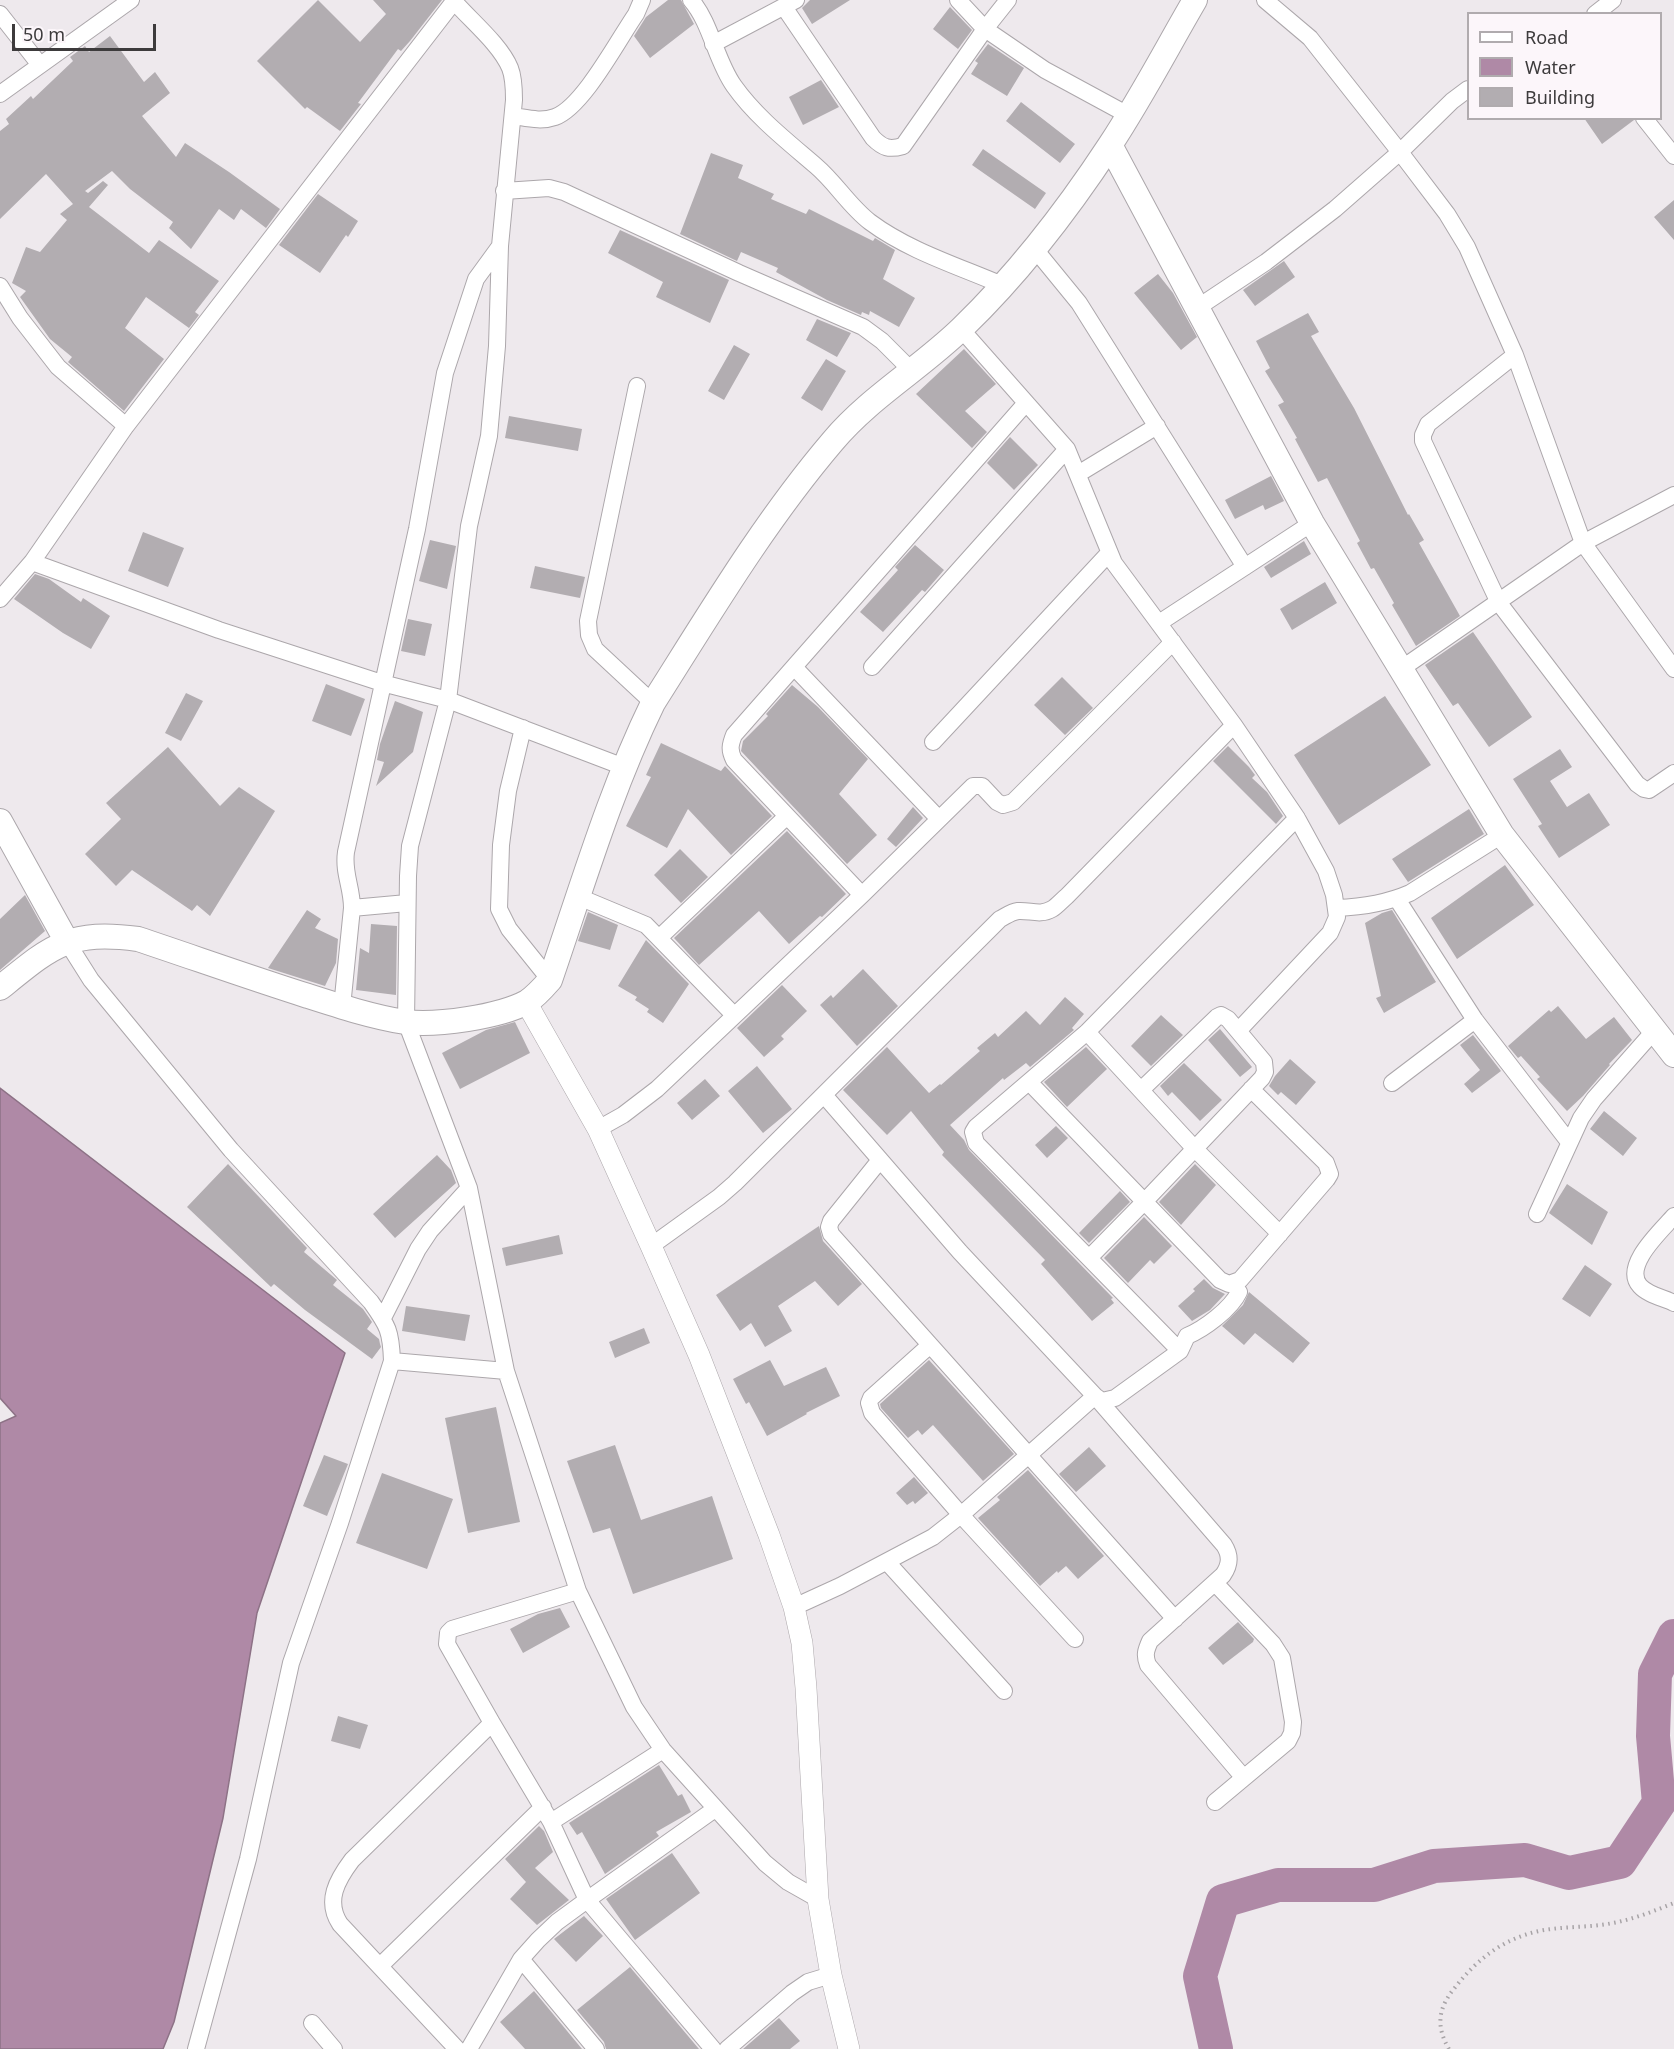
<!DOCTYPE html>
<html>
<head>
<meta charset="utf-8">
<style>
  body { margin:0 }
  #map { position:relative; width:1674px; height:2049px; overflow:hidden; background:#eee9ed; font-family:"Noto Sans",sans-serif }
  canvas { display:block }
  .legend { position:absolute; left:1467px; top:12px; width:195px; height:108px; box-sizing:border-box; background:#fcf6fa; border:2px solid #b0abae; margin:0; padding:8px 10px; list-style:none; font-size:18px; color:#3d3b3c }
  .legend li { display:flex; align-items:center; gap:12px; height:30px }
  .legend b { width:30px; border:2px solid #b0abae }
  .scale { position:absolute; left:12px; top:24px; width:144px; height:27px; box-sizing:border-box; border:3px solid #3d3b3c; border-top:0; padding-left:8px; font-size:18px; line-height:21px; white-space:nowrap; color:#3d3b3c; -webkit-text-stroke:4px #fcf6fa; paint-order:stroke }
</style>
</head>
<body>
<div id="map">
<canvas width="1674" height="2049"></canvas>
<ul class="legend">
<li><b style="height:8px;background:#fff"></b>Road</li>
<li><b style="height:16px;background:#af89a6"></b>Water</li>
<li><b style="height:16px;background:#b2adb1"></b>Building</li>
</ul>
<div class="scale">50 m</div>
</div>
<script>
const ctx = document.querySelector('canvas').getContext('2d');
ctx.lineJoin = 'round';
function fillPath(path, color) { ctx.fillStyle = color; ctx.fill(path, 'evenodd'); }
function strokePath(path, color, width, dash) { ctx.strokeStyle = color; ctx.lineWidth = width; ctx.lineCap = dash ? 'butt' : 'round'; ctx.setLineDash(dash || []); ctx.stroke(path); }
const water = new Path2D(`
  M0 1088 345 1353 257 1613 223 1818 174 2022 163 2049H0V1423L16 1416 0 1398Z`);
fillPath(water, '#af89a6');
strokePath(water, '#8d7286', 1.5);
strokePath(new Path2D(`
  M1216 2049 1200 1976 1223 1901 1278 1885H1374L1434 1866 1525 1860 1569 1873 1620 1862 1659 1803 1653 1736 1655 1674 1674 1636`), '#af89a6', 34);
fillPath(new Path2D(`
  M318 0 360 42 386 14 373 0H442L410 41 401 51 398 49 358 103 361 104 340 131 307 107 305 109 257 61Z
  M668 0H681L694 24 650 58 634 36 646 17Z
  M810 0H850L812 24 802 8Z
  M950 7 972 30 958 49 933 29Z
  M110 36 144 82 155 72 170 93 142 116 176 157 185 143 229 172 280 209 266 228 241 209 234 220 219 209 191 249 169 228 173 222 130 189 112 171 85 191 88 193 103 181 108 185 89 207 149 253 159 240 219 281 195 312 199 315 189 328 146 297 125 328 164 359 124 411 68 362 72 357 50 339 20 297 26 291 12 283 26 247 40 252 67 220 60 214 73 204 46 174 0 219V131L9 124 6 119 31 96 33 99 73 61 70 57 85 46 89 52Z
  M988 44 1024 68 1007 96 971 74 978 63 975 61Z
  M821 80 839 107 803 125 789 97Z
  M1021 102 1075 144 1060 163 1006 121Z
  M1584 118H1634V120L1602 144Z
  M983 149 1046 193 1035 209 972 165Z
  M711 153 743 165 738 178 774 194 771 199 806 214 809 209 873 241 875 238 895 250 883 279 915 298 899 327 870 311 869 315 862 312 861 315 827 300 776 272 778 268 741 252 737 261 680 234Z
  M318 194 358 221 348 237 346 235 320 273 279 245Z
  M1674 200V240L1654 217Z
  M620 230 729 280 710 323 656 297 663 282 608 253Z
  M1284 261 1295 277 1255 306 1243 290Z
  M1158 274 1173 293 1197 337 1181 350 1134 293Z
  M1308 313 1319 332 1311 336 1354 408 1408 515 1409 514 1424 540 1419 543 1460 616 1416 646 1392 605 1394 603 1374 568 1371 569 1357 543 1360 541 1327 478 1318 482 1295 439 1297 438 1278 405 1284 402 1265 371 1270 368 1256 341Z
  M817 319 851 333 837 357 806 340Z
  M734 345 750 354 724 400 708 391Z
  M964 349 996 384 965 411 987 432 972 448 916 394Z
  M826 359 846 371 822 411 801 398Z
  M509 416 582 429 578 451 505 438Z
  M1010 437 1038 465 1014 490 987 463Z
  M1271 476 1284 501 1265 510 1263 505 1235 519 1225 500Z
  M143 532 184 548 168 587 128 571Z
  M430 540 456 546 447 589 419 581Z
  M1304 541 1311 554 1271 578 1264 567Z
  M915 545 944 570 925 592 922 590 883 632 860 612 898 570 895 567Z
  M535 566 585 577 580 598 530 588Z
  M35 574 49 579 81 602 83 598 110 616 91 649 63 633 14 599Z
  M1325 582 1337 603 1292 630 1280 609Z
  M408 619 432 624 425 656 401 651Z
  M1473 632 1532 717 1489 747 1458 703 1453 706 1425 665Z
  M1062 677 1093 708 1065 735 1034 705Z
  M326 684 365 699 351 736 312 721Z
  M792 685 818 707 868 759 839 794 877 835 847 864 741 751 743 741 768 716 766 714Z
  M186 693 203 701 181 741 165 733Z
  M1385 696 1431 765 1339 825 1294 755Z
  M395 701 423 712 413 752 376 786 384 762 377 760 380 744Z
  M661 743 721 771 725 766 772 816 731 855 688 809 667 848 626 826 651 777 646 775Z
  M1228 746 1249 767 1255 775 1252 778 1267 792 1283 816 1276 824 1213 761Z
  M168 747 220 806 239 787 275 811 210 916 197 905 192 911 132 870 116 886 85 854 121 819 106 803Z
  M1560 749 1572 767 1550 781 1567 807 1589 793 1610 825 1559 858 1538 826 1542 824 1513 779Z
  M913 807 923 818 896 847 887 839Z
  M1469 809 1484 834 1408 882 1392 859Z
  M787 831 846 894 822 917 820 916 789 944 759 911 699 965 674 938Z
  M680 849 708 877 681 903 654 875Z
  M1505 865 1534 905 1457 959 1431 918Z
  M25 895 45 931 0 970V919Z
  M307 910 321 919 315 928 338 939 336 963 325 986 268 968Z
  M1392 910 1436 982 1384 1013 1376 998 1381 996 1365 923 1382 913Z
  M588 912 618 925 610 950 578 941Z
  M371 924 397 926 396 995 356 990 360 948 369 953Z
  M646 940 689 984 663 1023 647 1012 649 1009 635 1000 637 997 618 986Z
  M863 969 898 1006 857 1046 820 1005 831 995 833 998Z
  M782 985 807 1011 781 1036 784 1039 764 1057 737 1028Z
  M1065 997 1084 1014 1072 1028 1074 1030 1030 1067 1026 1063 1004 1080 1003 1078 950 1125 964 1140 969 1150 1113 1298 1111 1299 1114 1303 1092 1321 1041 1264 1045 1260 942 1155 944 1152 911 1111 887 1135 843 1090 887 1047 929 1093 940 1084 941 1085 980 1051 977 1048 995 1033 998 1037 1026 1011 1040 1025Z
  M1558 1006 1586 1039 1614 1017 1632 1040 1609 1064 1610 1065 1583 1096 1567 1111 1537 1079 1540 1077 1521 1056 1518 1058 1508 1046 1549 1010 1551 1012Z
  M1161 1015 1183 1035 1151 1066 1131 1046Z
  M515 1022 530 1053 460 1089 442 1053 486 1030Z
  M1220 1029 1252 1067 1240 1077 1208 1040Z
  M1473 1035 1501 1071 1472 1093 1464 1084 1480 1070 1460 1045Z
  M1086 1047 1107 1069 1067 1107 1044 1082Z
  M1290 1059 1316 1082 1296 1105 1281 1092 1278 1095 1269 1086 1275 1076Z
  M1184 1063 1222 1100 1200 1121 1172 1092 1168 1096 1160 1086Z
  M757 1066 792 1109 763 1133 728 1091Z
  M705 1079 720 1096 692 1120 677 1103Z
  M1604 1111 1637 1138 1623 1156 1590 1129Z
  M1056 1126 1068 1138 1047 1158 1035 1145Z
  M437 1155 451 1170 456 1183 395 1238 373 1214Z
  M228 1164 307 1248 304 1252 337 1280 333 1285 363 1309 372 1322 367 1329 379 1339 380 1344 381 1347 372 1359 305 1310 274 1284 271 1287 187 1207Z
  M1195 1164 1216 1185 1181 1225 1159 1202Z
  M1567 1184 1608 1212 1592 1245 1549 1213Z
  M1120 1191 1130 1202 1089 1243 1079 1233Z
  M1144 1217 1172 1246 1154 1264 1150 1260 1128 1283 1104 1258Z
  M819 1226 823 1241 862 1284 838 1306 815 1281 778 1306 792 1331 765 1347 751 1323 740 1331 716 1295Z
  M559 1235 563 1254 506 1266 502 1248Z
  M1585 1265 1612 1284 1590 1317 1562 1299Z
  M1204 1279 1213 1288 1225 1294 1210 1310 1192 1321 1178 1306 1195 1291 1193 1289Z
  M1249 1292 1310 1343 1293 1363 1255 1333 1244 1345 1222 1326 1243 1305Z
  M406 1306 470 1315 465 1341 402 1331Z
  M644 1328 650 1343 615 1358 609 1342Z
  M770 1360 784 1386 826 1367 840 1396 806 1413 807 1414 767 1436 749 1402 746 1404 733 1379Z
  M929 1360 1014 1454 983 1481 933 1425 922 1435 918 1430 908 1438 881 1408 880 1404Z
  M496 1407 520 1522 468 1533 445 1418Z
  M615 1445 641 1520 712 1496 733 1559 633 1594 610 1528 593 1533 567 1461Z
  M1089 1447 1106 1466 1076 1492 1059 1474Z
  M324 1455 348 1464 327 1516 303 1506Z
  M1028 1470 1104 1556 1078 1579 1066 1566 1058 1573 1057 1571 1040 1586 978 1518 1000 1500 997 1497Z
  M382 1473 453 1499 427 1569 356 1543Z
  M914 1477 928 1493 915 1504 913 1501 907 1505 896 1493Z
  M560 1608 570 1627 523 1653 510 1629 538 1614Z
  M1238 1622 1254 1639 1253 1642 1223 1665 1208 1648Z
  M338 1716 368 1725 360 1749 331 1741Z
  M659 1765 678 1796 682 1794 691 1812 656 1832 659 1836 605 1874 582 1832 577 1835 569 1823Z
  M539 1826 544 1831 553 1852 535 1868 569 1900 537 1925 510 1899 526 1882 505 1859Z
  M672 1853 700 1893 635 1940 606 1899Z
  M584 1916 603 1936 576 1962 554 1939Z
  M630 1967 699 2049H606L604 2042 577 2010Z
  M534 1991 582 2049H525L500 2022Z
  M779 2018 800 2041 790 2049H743Z`), '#b2adb1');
const minor = new Path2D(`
  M453 0C470 20 500 44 510 68 514 78 514 90 514 100L500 246 497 346 489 436 469 526 448 700 410 846 408 876 406 1022 469 1188 506 1371 578 1591 634 1707 663 1750 765 1863 788 1882 818 1899
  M691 0C711 23 716 61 734 86 756 117 787 141 816 166 836 183 849 206 870 222 909 251 958 266 1002 285
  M958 0 985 29 1045 70 1128 115
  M1265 0 1310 38 1403 156 1447 214 1467 247 1515 355 1583 543 1674 669
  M784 7 873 138C883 148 889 150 903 146L985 29 1008 0
  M0 14 40 65
  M1595 14 1613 0
  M713 44 796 0
  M0 94 131 0
  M513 116C527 118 541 122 555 117 583 107 618 40 636 14L642 0
  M1644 118 1674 156
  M504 191 549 188 564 192 739 273 863 327 882 341 911 370
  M1034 248 1079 303 1245 567
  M0 286 20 318 58 367 126 426
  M1197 308 1266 262 1335 209 1400 152 1452 101 1468 89
  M961 329 1067 449 1114 563 1234 725 1297 818 1326 871 1334 895 1337 917 1330 933 1238 1031
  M1515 355 1428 424 1423 435V441L1499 603 1637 784 1644 789 1649 790 1674 773
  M637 386 588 621 589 635 595 649 653 703
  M1078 474 1157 426
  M32 562 219 630 382 683 448 700 624 767
  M0 599 32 562 126 426 455 0
  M1159 623 1312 523
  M794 667 939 819
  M872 667 1067 449
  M1401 669 1583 543 1674 495
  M523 728 508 791 501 845 499 909 509 929 550 980
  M933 742 1109 553
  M862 895 734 760C729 750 730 745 734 735L1026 403
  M579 897 646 925 734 1015
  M1397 899 1475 1020 1569 1142
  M352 908 407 903
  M1337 908C1362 907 1387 903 1410 893L1502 835
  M660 937 787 816
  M67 942 91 980 231 1150 371 1302C388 1326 391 1331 392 1361L340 1523 291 1663 248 1859 196 2049
  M342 1007 352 908C352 887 343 873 346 852L417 529 445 373 476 279 500 246
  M1087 1032 1195 1149 1280 1234
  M1029 1082 1220 1280 1229 1284 1240 1280 1327 1179 1330 1174 1326 1163 1251 1089
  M1392 1083 1475 1020
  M824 1095 960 1252 1095 1396 1224 1545C1231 1556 1230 1565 1223 1575L1150 1641C1146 1650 1144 1655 1148 1665L1244 1778
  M598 1129 623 1115 657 1089 862 895 973 786H982L997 802 1003 805 1013 802 1173 642
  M880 1160 831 1221 829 1227 831 1234 1175 1619
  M1537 1214 1581 1118 1594 1099 1654 1031
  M1674 1216C1661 1231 1622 1266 1640 1286 1648 1295 1664 1298 1674 1303
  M651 1246 719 1197 735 1183 1000 919C1006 916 1011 912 1018 911 1030 910 1040 916 1052 909 1057 906 1062 900 1067 896L1234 725
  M1089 1258 1145 1201 1262 1078 1265 1072 1264 1062 1228 1019 1221 1015 1217 1017 1141 1090
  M383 1318 418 1249 430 1231 469 1188
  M929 1346 871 1398 869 1403 872 1413 961 1515 1075 1639
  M1180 1351 976 1143 973 1132 976 1127 1087 1032 1297 818
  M392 1361 506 1371
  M887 1562 1004 1691
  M578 1591 452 1629 448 1633 447 1644 492 1723 551 1822 587 1900 713 2049
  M794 1607 840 1586 933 1537 961 1515 1095 1396 1102 1401 1115 1398 1180 1351 1187 1336C1204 1329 1231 1309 1239 1292
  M1215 1802 1288 1741 1292 1733 1293 1722 1282 1658 1273 1644 1215 1583
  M551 1822 663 1750
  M521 1959 596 2049
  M380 1966 543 1807
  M312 2023 334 2049
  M457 2049 340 1924C325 1901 337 1880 352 1860L492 1723
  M469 2049 521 1959 538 1940 557 1922 587 1900 715 1809
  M727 2049 792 1993 808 1982 831 1975`);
const tertiary = new Path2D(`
  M526 1002 598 1129 651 1246 699 1355 769 1535 794 1607 802 1643 806 1688 818 1899 831 1975 849 2049`);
const secondary = new Path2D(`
  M1110 145 1312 523 1502 835 1674 1055
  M0 821 67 942
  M0 988C52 946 68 930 138 939 195 958 251 978 308 996 339 1006 373 1017 405 1022 436 1026 499 1017 527 1002 536 996 543 988 550 980 582 887 610 791 653 703 710 613 764 522 833 441 870 397 921 368 962 328 1017 275 1068 209 1110 145 1141 98 1167 48 1195 0`);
strokePath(minor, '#aca7ab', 18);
strokePath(tertiary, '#aca7ab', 22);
strokePath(secondary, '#aca7ab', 26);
strokePath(new Path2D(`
  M1449 2049C1436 2027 1438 2009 1453 1990 1476 1960 1502 1939 1539 1931 1563 1926 1588 1928 1613 1923 1634 1919 1654 1911 1674 1903`), '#a7a3a6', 4, [1.5, 4.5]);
strokePath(minor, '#fff', 16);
strokePath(tertiary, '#fff', 21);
strokePath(secondary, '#fff', 24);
</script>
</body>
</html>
